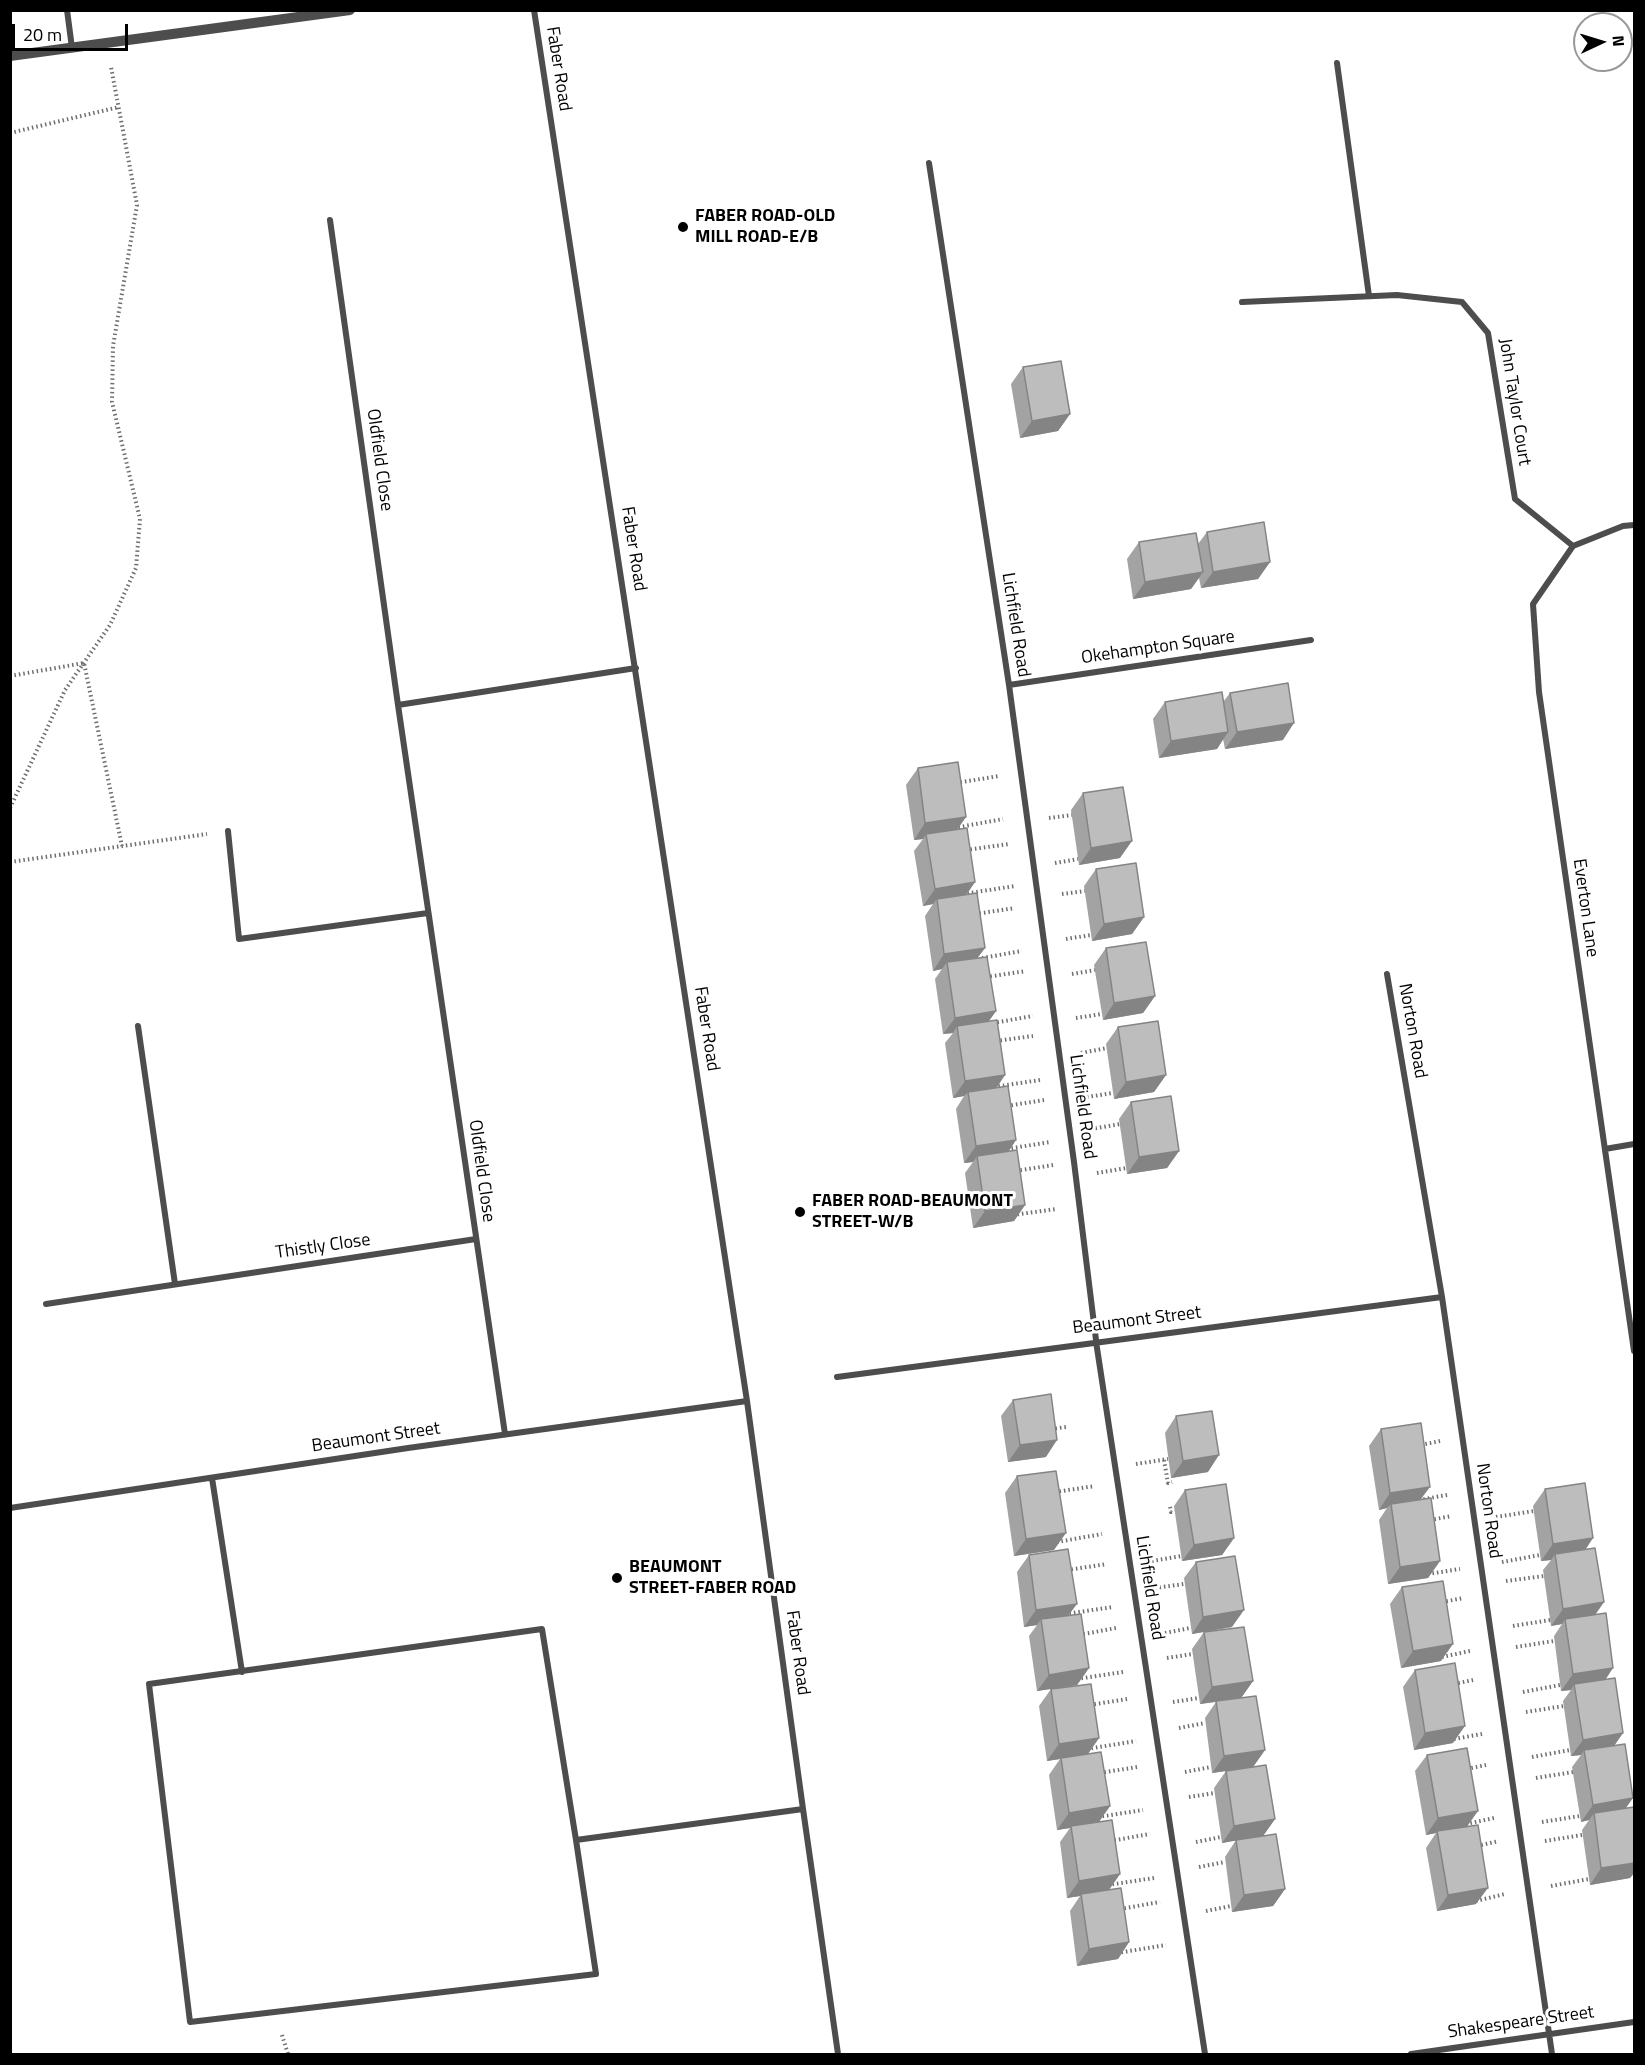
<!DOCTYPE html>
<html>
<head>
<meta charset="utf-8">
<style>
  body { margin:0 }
  #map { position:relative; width:1645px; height:2065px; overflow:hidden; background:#fff; font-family:"Titillium Web",sans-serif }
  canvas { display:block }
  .frame { position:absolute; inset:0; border:12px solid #000; pointer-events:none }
  .north { position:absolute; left:1573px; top:12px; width:60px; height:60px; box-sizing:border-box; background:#fff; border:2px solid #999; border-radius:50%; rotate:86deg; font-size:16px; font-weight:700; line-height:24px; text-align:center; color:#000 }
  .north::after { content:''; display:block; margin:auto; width:21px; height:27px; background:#000; clip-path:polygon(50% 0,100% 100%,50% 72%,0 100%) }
  .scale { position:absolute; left:12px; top:24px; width:116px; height:27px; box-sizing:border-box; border:3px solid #000; border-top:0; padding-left:8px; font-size:18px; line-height:21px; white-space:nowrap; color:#000; -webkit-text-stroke:4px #fff; paint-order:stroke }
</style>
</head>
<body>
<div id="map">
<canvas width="1645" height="2065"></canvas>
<div class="frame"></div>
<div class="north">N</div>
<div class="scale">20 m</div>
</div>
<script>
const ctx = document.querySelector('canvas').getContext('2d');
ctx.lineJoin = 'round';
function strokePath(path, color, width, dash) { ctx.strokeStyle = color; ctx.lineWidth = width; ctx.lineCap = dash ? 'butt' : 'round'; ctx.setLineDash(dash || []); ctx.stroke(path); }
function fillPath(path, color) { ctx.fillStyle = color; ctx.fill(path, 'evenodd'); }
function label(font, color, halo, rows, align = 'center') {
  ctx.font = font + ' "Titillium Web",sans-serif'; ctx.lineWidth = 6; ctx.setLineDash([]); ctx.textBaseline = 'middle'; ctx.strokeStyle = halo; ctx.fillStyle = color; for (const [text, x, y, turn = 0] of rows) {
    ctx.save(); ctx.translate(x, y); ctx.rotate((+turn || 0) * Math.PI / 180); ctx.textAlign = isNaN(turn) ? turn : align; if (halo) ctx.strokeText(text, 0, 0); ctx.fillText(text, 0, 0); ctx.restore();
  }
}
strokePath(new Path2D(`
  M10 133 119 107
  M10 676 84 663 122 846
  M956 783 999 776
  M10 808 65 690 110 625 136 568 140 519 112 402 113 346 137 205 111 67
  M1049 818 1072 815
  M954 828 1003 819
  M966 850 1009 844
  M10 862 207 834
  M1055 863 1078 859
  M963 894 1015 886
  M1062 894 1085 891
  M975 914 1015 908
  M1066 939 1091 935
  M982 958 1022 951
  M1072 974 1095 970
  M986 977 1026 971
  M1076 1018 1102 1014
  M993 1023 1033 1016
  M996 1041 1033 1036
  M1081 1053 1107 1048
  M994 1087 1040 1080
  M1087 1097 1113 1093
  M1007 1106 1044 1100
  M1091 1129 1120 1124
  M1007 1149 1050 1142
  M1016 1171 1053 1165
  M1097 1173 1126 1168
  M1013 1215 1056 1209
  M1051 1429 1066 1427
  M1421 1445 1440 1441
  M1164 1460 1168 1483 1172 1482
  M1136 1464 1168 1459
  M1055 1492 1095 1486
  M1419 1500 1447 1495
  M1170 1507 1171 1512 1175 1511
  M1496 1517 1534 1511
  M1430 1520 1452 1516
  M1057 1542 1102 1534
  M1152 1561 1181 1556
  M1502 1562 1540 1555
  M1067 1570 1107 1564
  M1428 1574 1460 1569
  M1506 1581 1544 1576
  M1155 1588 1184 1584
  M1442 1602 1464 1598
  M1065 1614 1113 1607
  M1513 1626 1550 1620
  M1165 1633 1190 1628
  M1079 1635 1116 1628
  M1516 1647 1554 1641
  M1442 1657 1470 1651
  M1167 1658 1193 1654
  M1077 1679 1123 1672
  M1454 1684 1473 1680
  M1523 1692 1560 1685
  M1173 1702 1199 1698
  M1090 1705 1127 1699
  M1526 1712 1564 1706
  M1179 1728 1205 1723
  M1454 1739 1482 1734
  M1087 1749 1136 1741
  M1532 1757 1570 1750
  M1467 1769 1486 1765
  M1185 1772 1211 1767
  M1100 1773 1137 1767
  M1536 1778 1573 1772
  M1189 1797 1215 1793
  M1098 1817 1143 1810
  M1542 1822 1580 1816
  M1466 1824 1494 1818
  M1110 1841 1150 1834
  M1545 1841 1582 1835
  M1196 1842 1221 1837
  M1477 1846 1499 1841
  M1199 1867 1225 1862
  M1108 1885 1154 1878
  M1551 1886 1589 1879
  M1476 1901 1505 1894
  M1120 1909 1160 1902
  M1206 1911 1231 1906
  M1117 1953 1166 1945
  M282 2035 288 2054`), '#6f6f6f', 4, [1.5, 3]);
strokePath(new Path2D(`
  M67 10 72 48
  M534 10 747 1401 803 1809 838 2054
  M1337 63 1369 296
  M929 163 1009 685 1074 1162 1097 1348 1205 2054
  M330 220 398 705 505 1434
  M1242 302 1397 295 1462 302 1488 333 1515 499 1573 546
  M1634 525 1623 526 1573 546 1533 604 1539 692 1634 1351
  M1009 685 1311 640
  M398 705 636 668
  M228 831 239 939 428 913
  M1387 974 1442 1297 1552 2054
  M138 1026 175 1284
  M1605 1149 1634 1144
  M46 1304 476 1239
  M837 1377C1038 1349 1240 1324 1442 1297
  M212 1478 242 1672
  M10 1508 408 1448 747 1401
  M576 1840 542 1629 149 1684 190 2022 596 1974 576 1840 803 1809
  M1411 2054 1634 2022`), '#4d4d4d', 6);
strokePath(new Path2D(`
  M10 56 350 10`), '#4d4d4d', 10);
fillPath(new Path2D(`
  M1023 367 1070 414 1058 431 1020 438 1011 384Z
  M1207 532 1270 562 1258 579 1201 588 1199 578 1191 589 1133 599 1127 559 1139 542 1198 544Z
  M1230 693 1283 740 1225 749 1223 739 1217 749 1159 758 1153 719 1165 702H1223Z
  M918 768 957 829 975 882 967 894 985 948 977 958 996 1011 988 1022 997 1087 1016 1140 1008 1152 1025 1205 1014 1221 973 1228 965 1173 973 1162 964 1163 956 1109 964 1096 953 1098 945 1043 953 1033 943 1034 935 979 942 969 933 971 925 916 933 904 923 906 914 851 923 839 914 840 906 785Z
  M1083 793 1120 858 1079 865 1071 810Z
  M1096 869 1144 917 1132 934 1092 941 1084 886Z
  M1106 948 1155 996 1143 1013 1103 1020 1094 965Z
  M1118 1027 1166 1075 1154 1092 1114 1099 1106 1044Z
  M1131 1102 1179 1151 1167 1168 1127 1174 1119 1119Z
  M1013 1400 1046 1457 1008 1462 1001 1416Z
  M1176 1416 1208 1472 1171 1478 1165 1433Z
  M1381 1429 1421 1499 1440 1561 1428 1578 1388 1584 1379 1520 1387 1508 1379 1510 1369 1446Z
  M1017 1476 1054 1550 1014 1556 1005 1493Z
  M1545 1489 1585 1549 1604 1602 1595 1615 1605 1680 1623 1733 1614 1746 1626 1808 1635 1813V1872L1630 1878 1590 1885 1582 1830 1589 1820 1581 1822 1572 1767 1581 1755 1571 1756 1563 1701 1571 1690 1561 1691 1554 1636 1562 1624 1551 1626 1543 1570 1551 1560 1541 1561 1533 1506Z
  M1185 1490 1234 1538 1222 1555 1182 1561 1174 1506Z
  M1029 1555 1068 1615 1089 1668 1077 1685 1037 1691 1029 1636 1037 1625 1024 1627 1017 1572Z
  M1196 1562 1232 1627 1192 1634 1184 1578Z
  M1402 1587 1441 1661 1401 1668 1390 1604Z
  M1204 1632 1253 1681 1241 1698 1265 1750 1253 1767 1275 1819 1263 1836 1285 1889 1273 1906 1232 1912 1225 1857 1236 1840 1222 1843 1214 1788 1226 1771 1212 1773 1205 1718 1216 1702 1200 1704 1192 1649Z
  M1415 1670 1453 1743 1414 1750 1403 1687Z
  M1051 1689 1099 1738 1088 1754 1110 1806 1099 1822 1120 1874 1109 1890 1129 1942 1118 1959 1077 1966 1070 1911 1080 1896 1067 1898 1060 1842 1070 1828 1057 1830 1049 1775 1060 1759 1047 1761 1039 1706Z
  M1427 1755 1467 1826 1476 1904 1437 1911 1426 1848 1436 1833 1426 1835 1415 1771Z`), '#a3a3a3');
fillPath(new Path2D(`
  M1070 414 1058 431 1020 438 1032 421Z
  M1270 562 1258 579 1201 588 1213 572Z
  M1203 572 1191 589 1133 599 1145 582Z
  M1294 723 1283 740 1225 749 1237 732Z
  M1228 732 1217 749 1159 758 1171 741Z
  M966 817 955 833 926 834 923 839 914 840 925 823Z
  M1132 841 1120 858 1079 865 1091 848Z
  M975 882 963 899H937L933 904 923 906 935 889Z
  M1144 917 1132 934 1092 941 1104 924Z
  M985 948 973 964 947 962 942 969 933 971 944 954Z
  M1155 996 1143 1013 1103 1020 1114 1003Z
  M996 1011 984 1028 957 1026 953 1033 943 1034 955 1018Z
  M1005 1075 994 1092H968L964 1096 953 1098 965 1081Z
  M1166 1075 1154 1092 1114 1099 1126 1082Z
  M1016 1140 1005 1157 977 1156 973 1162 964 1163 976 1146Z
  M1179 1151 1167 1168 1127 1174 1139 1157Z
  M1025 1205 1014 1221 973 1228 985 1211Z
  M1057 1440 1046 1457 1008 1462 1020 1445Z
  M1219 1455 1208 1472 1171 1478 1183 1461Z
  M1430 1487 1418 1503 1391 1504 1387 1508 1379 1510 1390 1493Z
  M1066 1533 1054 1550 1014 1556 1026 1539Z
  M1234 1538 1222 1555 1182 1561 1194 1545Z
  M1593 1538 1582 1555 1555 1554 1551 1560 1541 1561 1553 1544Z
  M1440 1561 1428 1578 1388 1584 1400 1567Z
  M1604 1602 1592 1619H1565L1562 1624 1551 1626 1563 1609Z
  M1077 1604 1065 1620 1041 1619 1037 1625 1024 1627 1036 1610Z
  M1244 1610 1232 1627 1192 1634 1203 1617Z
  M1453 1644 1441 1661 1401 1668 1413 1651Z
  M1089 1668 1077 1685 1037 1691 1049 1675Z
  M1613 1668 1602 1685 1574 1684 1571 1690 1561 1691 1573 1674Z
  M1253 1681 1241 1698 1200 1704 1212 1687Z
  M1465 1726 1453 1743 1414 1750 1425 1733Z
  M1623 1733 1611 1750H1584L1581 1755 1571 1756 1583 1740Z
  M1099 1738 1087 1755 1061 1758 1060 1759 1047 1761 1059 1744Z
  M1265 1750 1253 1767 1212 1773 1224 1756Z
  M1633 1798 1621 1815 1594 1813 1589 1820 1581 1822 1593 1805Z
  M1110 1806 1098 1823 1071 1826 1070 1828 1057 1830 1069 1813Z
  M1478 1811 1466 1828 1437 1831 1436 1833 1426 1835 1438 1818Z
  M1275 1819 1263 1836 1222 1843 1234 1826Z
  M1635 1863V1872L1630 1878 1590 1885 1601 1868Z
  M1120 1874 1108 1891 1081 1894 1080 1896 1067 1898 1079 1881Z
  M1488 1888 1476 1904 1437 1911 1448 1895Z
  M1285 1889 1273 1906 1232 1912 1244 1895Z
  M1129 1942 1118 1959 1077 1966 1089 1949Z`), '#848484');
const building = new Path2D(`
  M1061 361 1070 414 1032 421 1023 367Z
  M1264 522 1270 562 1213 572 1207 532Z
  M1196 533 1203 572 1145 582 1139 542Z
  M1288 683 1294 723 1237 732 1230 693Z
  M1222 692 1228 732 1171 741 1165 702Z
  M958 762 966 817 925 823 918 768Z
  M1123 787 1132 841 1091 848 1083 793Z
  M967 828 975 882 935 889 926 834Z
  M1136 863 1144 917 1104 924 1096 869Z
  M977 893 985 948 944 954 937 899Z
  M1146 942 1155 996 1114 1003 1106 948Z
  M987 957 996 1011 955 1018 947 962Z
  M997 1020 1005 1075 965 1081 957 1026Z
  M1158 1021 1166 1075 1126 1082 1118 1027Z
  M1008 1086 1016 1140 976 1146 968 1092Z
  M1171 1096 1179 1151 1139 1157 1131 1102Z
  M1017 1150 1025 1205 985 1211 977 1156Z
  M1051 1394 1057 1440 1020 1445 1013 1400Z
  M1212 1411 1219 1455 1183 1461 1176 1416Z
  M1421 1423 1430 1487 1390 1493 1381 1429Z
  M1056 1471 1066 1533 1026 1539 1017 1476Z
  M1585 1483 1593 1538 1553 1544 1545 1489Z
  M1226 1484 1234 1538 1194 1545 1185 1490Z
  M1431 1498 1440 1561 1400 1567 1391 1504Z
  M1595 1548 1604 1602 1563 1609 1555 1554Z
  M1068 1549 1077 1604 1036 1610 1029 1555Z
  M1235 1556 1244 1610 1203 1617 1196 1562Z
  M1443 1581 1453 1644 1413 1651 1402 1587Z
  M1606 1613 1613 1668 1573 1674 1565 1619Z
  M1081 1614 1089 1668 1049 1675 1041 1619Z
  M1244 1627 1253 1681 1212 1687 1204 1632Z
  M1455 1663 1465 1726 1425 1733 1415 1670Z
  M1615 1678 1623 1733 1583 1740 1574 1684Z
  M1091 1684 1099 1738 1059 1744 1051 1689Z
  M1256 1696 1265 1750 1224 1756 1216 1701Z
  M1625 1744 1633 1798 1593 1805 1584 1750Z
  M1467 1748 1478 1811 1438 1818 1427 1755Z
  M1101 1752 1110 1806 1069 1813 1061 1758Z
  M1266 1765 1275 1819 1234 1826 1226 1771Z
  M1634 1807 1635 1813V1863L1601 1868 1594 1813Z
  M1112 1820 1120 1874 1079 1881 1071 1826Z
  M1478 1825 1488 1888 1448 1895 1437 1831Z
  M1276 1834 1285 1889 1244 1895 1236 1840Z
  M1121 1888 1129 1942 1089 1949 1081 1894Z`);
fillPath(building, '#bdbdbd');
strokePath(building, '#848484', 1.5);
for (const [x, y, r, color] of [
  [683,227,6,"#000"],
  [800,1212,6,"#000"],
  [617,1578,6,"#000"]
]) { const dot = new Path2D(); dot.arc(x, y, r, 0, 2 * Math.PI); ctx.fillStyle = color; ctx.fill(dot); strokePath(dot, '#fff', 2); }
label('18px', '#000', '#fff', [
  ["Faber Road",558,69,81],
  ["John Taylor Court",1514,402,81],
  ["Oldfield Close",379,460,82],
  ["Faber Road",633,549,81],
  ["Lichfield Road",1015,625,81],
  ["Okehampton Square",1158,648,-8],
  ["Everton Lane",1585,908,82],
  ["Faber Road",706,1029,81],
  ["Norton Road",1412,1031,80],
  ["Lichfield Road",1082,1107,82],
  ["Oldfield Close",481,1171,82],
  ["Thistly Close",323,1247,-8],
  ["Beaumont Street",1137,1321,-7],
  ["Beaumont Street",376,1438,-8],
  ["Norton Road",1488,1511,82],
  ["Lichfield Road",1149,1588,81],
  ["Faber Road",797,1653,82],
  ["Shakespeare Street",1521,2023,-8]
]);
label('bold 18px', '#000', '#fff', [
  ["FABER ROAD-OLD",695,217],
  ["MILL ROAD-E/B",695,238],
  ["FABER ROAD-BEAUMONT",812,1202],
  ["STREET-W/B",812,1223],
  ["BEAUMONT",629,1568],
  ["STREET-FABER ROAD",629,1589]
], 'left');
</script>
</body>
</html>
